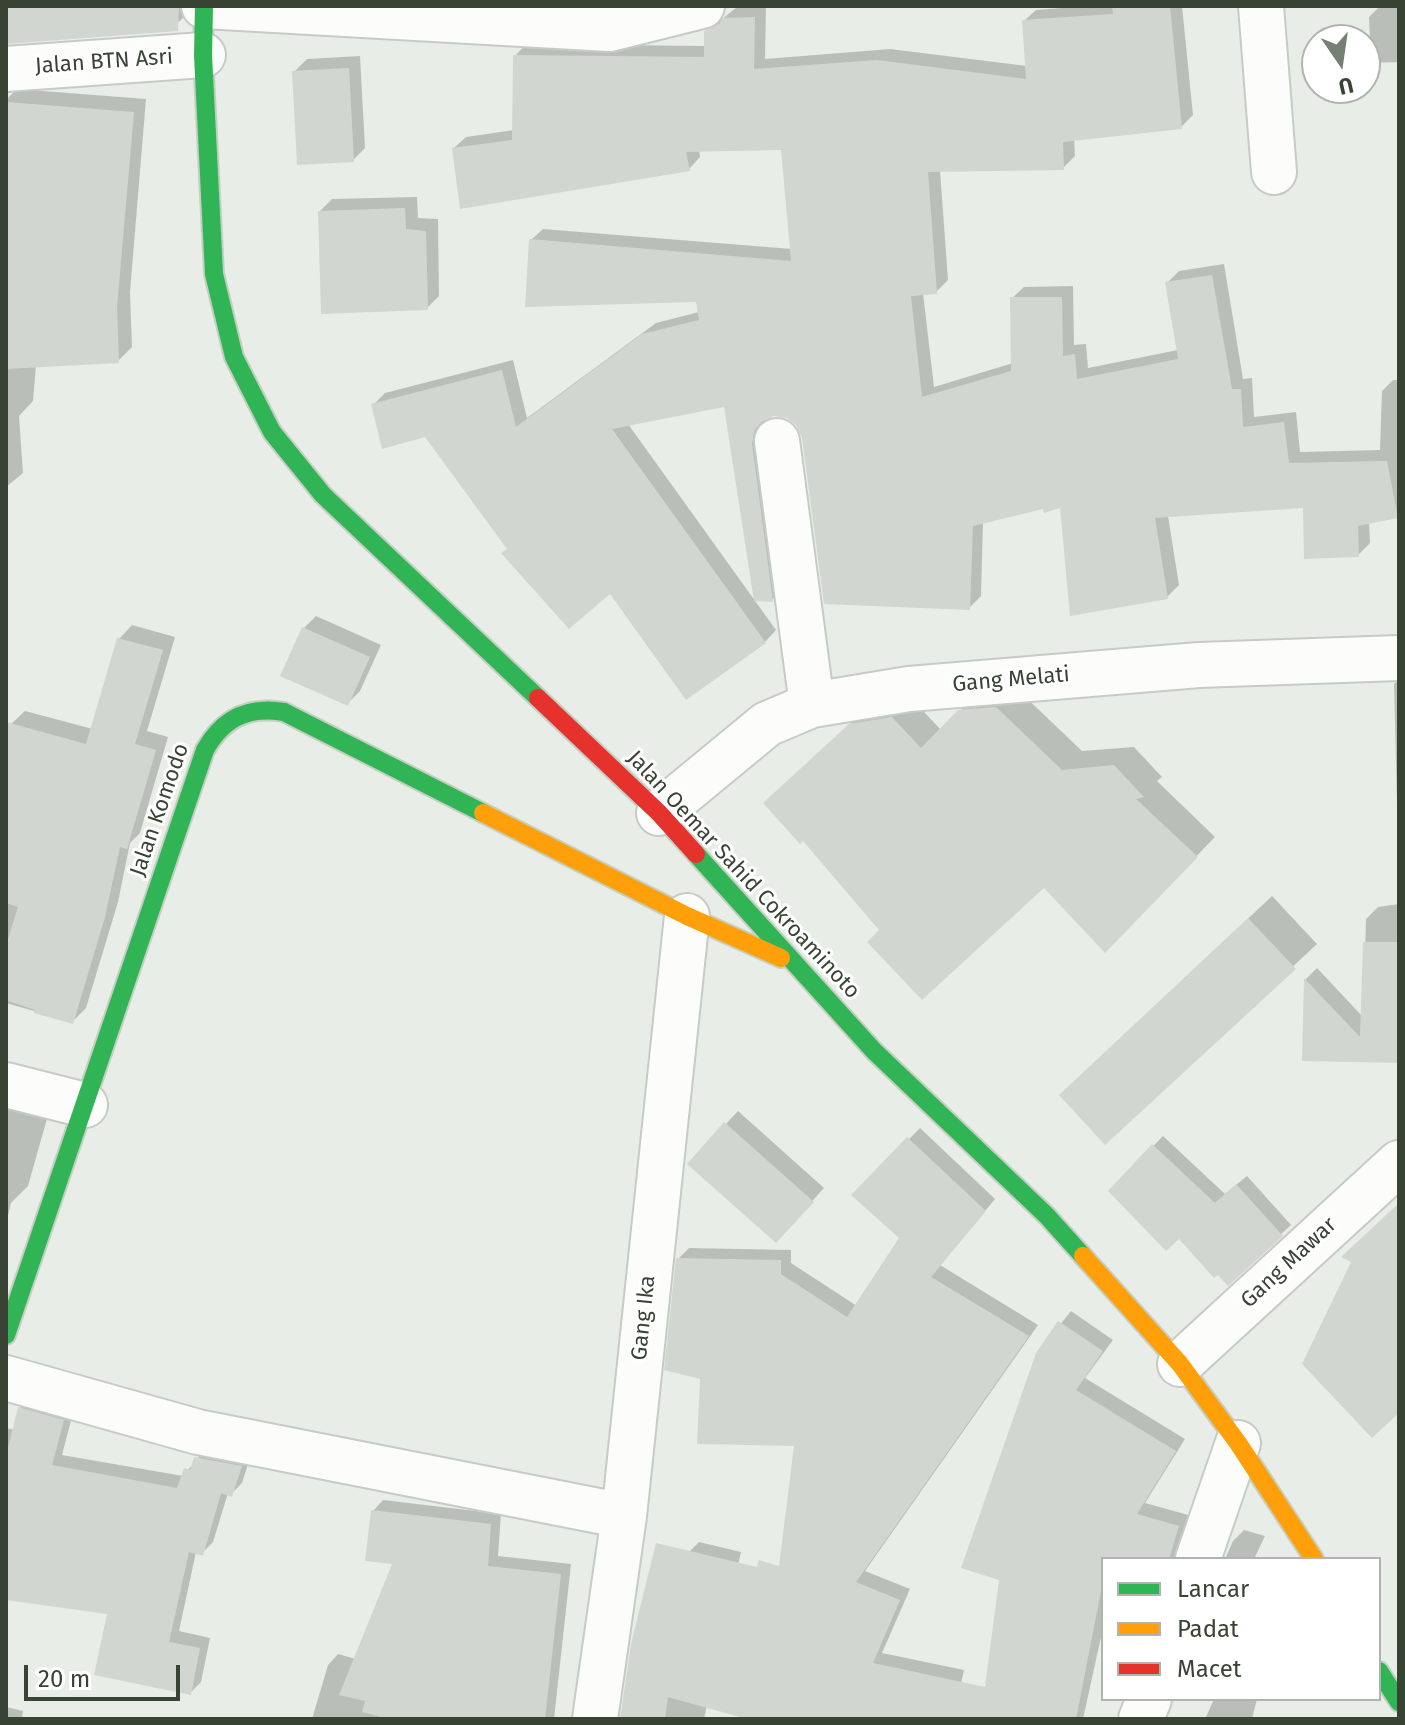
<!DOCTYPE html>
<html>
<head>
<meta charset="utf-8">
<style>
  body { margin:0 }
  #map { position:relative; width:1405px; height:1725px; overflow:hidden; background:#e8eee7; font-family:"Fira Sans",sans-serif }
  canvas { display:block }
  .frame { position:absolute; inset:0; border:8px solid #394334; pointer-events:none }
  .legend { position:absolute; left:1101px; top:1557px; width:280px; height:144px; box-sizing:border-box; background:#fff; border:2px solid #b0b4ae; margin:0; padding:10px 14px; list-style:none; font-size:24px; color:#394334 }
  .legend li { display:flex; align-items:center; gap:16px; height:40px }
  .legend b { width:40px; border:2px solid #b0b4ae }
  .north { position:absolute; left:1301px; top:24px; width:80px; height:80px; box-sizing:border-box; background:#fff; border:2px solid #b0b4ae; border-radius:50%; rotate:167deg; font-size:22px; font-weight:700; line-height:32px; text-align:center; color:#394334 }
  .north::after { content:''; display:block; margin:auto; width:28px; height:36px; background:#767f73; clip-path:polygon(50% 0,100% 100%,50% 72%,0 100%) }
  .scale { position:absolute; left:24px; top:1665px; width:156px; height:36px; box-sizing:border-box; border:4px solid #394334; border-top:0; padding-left:10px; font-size:24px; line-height:28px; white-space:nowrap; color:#394334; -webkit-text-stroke:6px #fff; paint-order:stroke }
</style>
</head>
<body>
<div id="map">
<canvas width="1405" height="1725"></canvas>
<div class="frame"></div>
<ul class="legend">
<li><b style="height:10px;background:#30b455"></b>Lancar</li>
<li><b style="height:10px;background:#ff9f0a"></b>Padat</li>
<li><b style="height:10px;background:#e5322d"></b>Macet</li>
</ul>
<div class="north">U</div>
<div class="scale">20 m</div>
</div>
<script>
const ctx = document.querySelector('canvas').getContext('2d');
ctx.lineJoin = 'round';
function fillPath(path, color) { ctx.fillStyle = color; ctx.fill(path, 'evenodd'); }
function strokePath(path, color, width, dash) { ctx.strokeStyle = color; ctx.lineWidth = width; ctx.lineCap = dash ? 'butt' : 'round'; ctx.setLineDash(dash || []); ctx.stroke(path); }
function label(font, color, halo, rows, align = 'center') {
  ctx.font = font + ' "Fira Sans",sans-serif'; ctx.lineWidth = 6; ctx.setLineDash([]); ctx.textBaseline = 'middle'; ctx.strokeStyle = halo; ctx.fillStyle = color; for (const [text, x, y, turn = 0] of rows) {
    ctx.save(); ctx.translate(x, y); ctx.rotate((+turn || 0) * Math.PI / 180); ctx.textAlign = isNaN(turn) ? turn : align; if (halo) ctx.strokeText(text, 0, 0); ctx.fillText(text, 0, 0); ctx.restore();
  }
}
fillPath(new Path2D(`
  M6 6H183L185 16 170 30 6 42Z
  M1087 6H1182L1193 115 1181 127 1074 138 1075 156 1063 168 940 170 948 280 936 292 923 293 934 387 1013 363 1012 298 1024 287 1073 286 1074 345 1086 344 1088 368 1178 350 1167 283 1179 271 1224 264 1243 379 1252 378 1254 417 1296 412 1300 452 1380 450 1382 391 1393 380H1399V516L1369 522 1370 543 1358 555 1305 506 1168 516 1179 585 1167 597 1062 506H1044L983 521 981 596 969 608 804 437 798 424 788 416 774 414 765 418 763 431 784 588 772 600 726 404 628 424 776 630 765 642 611 591 509 548 426 435 373 405 385 393 513 360 527 418 656 323 699 312 698 300 531 240 543 229 792 249 783 148 699 150 700 157 689 169 454 148 466 137 514 130 515 56 526 44 706 46V32L737 7H766L765 59 890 49 1027 66 1024 21 1036 10Z
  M1380 6H1399V62L1371 63 1369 17Z
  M360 56 365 148 353 160 294 72 307 59Z
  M17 89 146 99 130 292 132 347 118 361 36 365 33 401 19 416 23 473 6 487V100Z
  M417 197 418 218 438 219 439 296 427 308 320 211 332 199Z
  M316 616 381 645 360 691 347 704 304 628Z
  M132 625 175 637 147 731 168 737 140 833 130 843 118 902 86 1008 72 1022 6 1003V744L11 724 25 711 93 729 119 639Z
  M1399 679V884L1394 684Z
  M1016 688 1082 751 1134 747 1162 777 1157 781 1215 837 1105 950 1044 885 882 930 785 784 870 706 912 699 941 730 980 691Z
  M1272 896 1317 944 1105 1142 1085 1072Z
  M1399 904V1061L1304 1059 1306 979 1317 968 1363 1017 1366 919 1378 907Z
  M6 1088 52 1101 28 1186 11 1203 6 1224Z
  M738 1111 824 1188 788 1228 689 1164Z
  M920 1128 995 1199 940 1265 1038 1325 865 1571 910 1589 882 1653 964 1670 953 1719H773L796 1444 702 1378 678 1259 689 1248 791 1250V1263L857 1306 902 1238 854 1195Z
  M1163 1136 1225 1194 1247 1176 1291 1225 1228 1283 1179 1236 1110 1191Z
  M1071 1311 1113 1340 1085 1378 1185 1439 1145 1503 1192 1516 1187 1559H1103V1628L1083 1719H1035L1037 1354Z
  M31 1397 74 1409 62 1455 183 1476 207 1447 251 1455 242 1483 231 1494 228 1493 213 1542 202 1553 196 1552 179 1631 210 1638 201 1682 190 1693 109 1612 6 1598V1428L15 1430 20 1408Z
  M383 1500 501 1514 498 1556 571 1564 554 1719H312L328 1665 338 1654 356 1659 395 1562 373 1511Z
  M1244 1530 1265 1536 1254 1559H1225L1233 1541Z
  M699 1542 741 1552 704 1719H652L690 1551Z
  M1214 1699H1257L1252 1719H1205Z
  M6 1707 23 1711 22 1719H6Z`), '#0003');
fillPath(new Path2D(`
  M6 6H179L178 31 6 44Z
  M1112 6H1170L1182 129 1063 142 1064 170 928 172 937 294 911 296 922 397 1011 371 1010 297H1062L1063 356 1075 354 1077 379 1178 359 1165 282 1212 275 1232 389H1241L1243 427 1284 422 1289 463 1387 461 1398 518 1358 526 1359 557 1304 559 1303 508 1155 518 1168 599 1070 616 1060 508 1044 513 1043 509 973 526 970 610 824 604 802 438 796 425 787 418 774 416 761 422 754 431 752 444 773 602 754 601 724 407 612 429 766 643 686 700 610 594 569 629 501 553 507 549 425 437 382 449 371 404 502 370 516 427 642 334 699 320 696 302 525 307 529 239 791 261 781 150 686 152 690 171 460 209 452 148 512 140 513 55 704 57V31L719 24 723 18 755 17 754 69 877 60 1026 79 1022 20 1113 14Z
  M349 68 354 162 297 165 292 71Z
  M6 102 134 112 117 307 119 363 6 369Z
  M405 208 406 229 426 231 428 310 321 314 318 211Z
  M302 627 370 657 348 706 280 676Z
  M117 638 163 650 135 744 156 750 127 849 120 847 105 917 73 1024 34 1013 35 1010 6 1000V946L18 907 6 903V722L86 744Z
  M996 707 1062 770 1114 765 1144 797 1136 799 1198 857 1105 953 1044 888 922 1000 867 942 879 930 803 841 800 844 763 803 849 724 892 717 921 748 958 710Z
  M1248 918 1296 969 1105 1145 1059 1095Z
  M1363 942H1399V1063L1302 1061 1304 978 1360 1037Z
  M724 1122 814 1202 776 1243 687 1164Z
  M907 1137 986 1211 931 1277 1029 1336 856 1582 900 1600 873 1663 985 1687 999 1580 961 1568 1036 1353 1058 1321 1103 1351 1076 1390 1176 1451 1137 1514 1179 1526 1169 1559H1103V1581L1076 1719H747L668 1697 665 1719H620L631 1644 656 1543 757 1567 759 1560 779 1566 794 1446 697 1444 700 1379 664 1370 676 1258 781 1260V1274L847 1317 899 1238 851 1195Z
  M1152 1144 1215 1203 1236 1184 1283 1236 1228 1286 1218 1275 1214 1278 1179 1239 1166 1251 1108 1191Z
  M1399 1203V1413L1372 1438 1302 1364 1351 1262 1341 1257Z
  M18 1407 64 1420 52 1465 177 1488 184 1468 190 1470 194 1457 242 1466 232 1497 221 1493 203 1556 189 1552 169 1642 200 1648 191 1695 94 1675 107 1614 6 1600V1456Z
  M371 1510 491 1524 488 1566 561 1574 545 1719H389L362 1712 365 1701 339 1695 392 1564 365 1561Z`), '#d1d7d0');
const street = new Path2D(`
  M204 6 610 29 702 6
  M1261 6 1274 172
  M6 69 203 55
  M777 441 812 705
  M659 813 767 724 812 705 909 689 1199 665 1399 658
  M6 1085 85 1105
  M1180 1364 1399 1163
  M6 1378 198 1432 624 1516
  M1198 1559 1238 1443
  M595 1719 624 1516 687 916
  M1141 1719 1149 1699`);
const fast = new Path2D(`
  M204 6 203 55 214 274 234 357 272 432 323 495 538 698
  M696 854 874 1051 1047 1216 1083 1256
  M6 1335 205 750C223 718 248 706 284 712L483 813
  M1379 1671 1399 1702`);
const slow = new Path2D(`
  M483 813 687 916 781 958
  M1083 1256 1180 1364 1238 1443 1314 1559`);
const jam = new Path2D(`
  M538 698 659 813 696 854`);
strokePath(street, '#c6ccc5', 48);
strokePath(fast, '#c4cfc1', 22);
strokePath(slow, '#c4cfc1', 22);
strokePath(jam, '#c4cfc1', 22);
strokePath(street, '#fcfcfb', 44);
strokePath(fast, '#30b455', 18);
strokePath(slow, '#ff9f0a', 18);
strokePath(jam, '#e5322d', 18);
label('22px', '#394334', '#fff', [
  ["Jalan BTN Asri",104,62,-4],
  ["Gang Melati",1011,680,-5],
  ["Jalan Komodo",160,810,-71],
  ["Jalan Oemar Sahid Cokroaminoto",743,875,47],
  ["Gang Mawar",1289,1263,-43],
  ["Gang Ika",644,1318,-84]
]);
</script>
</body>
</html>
